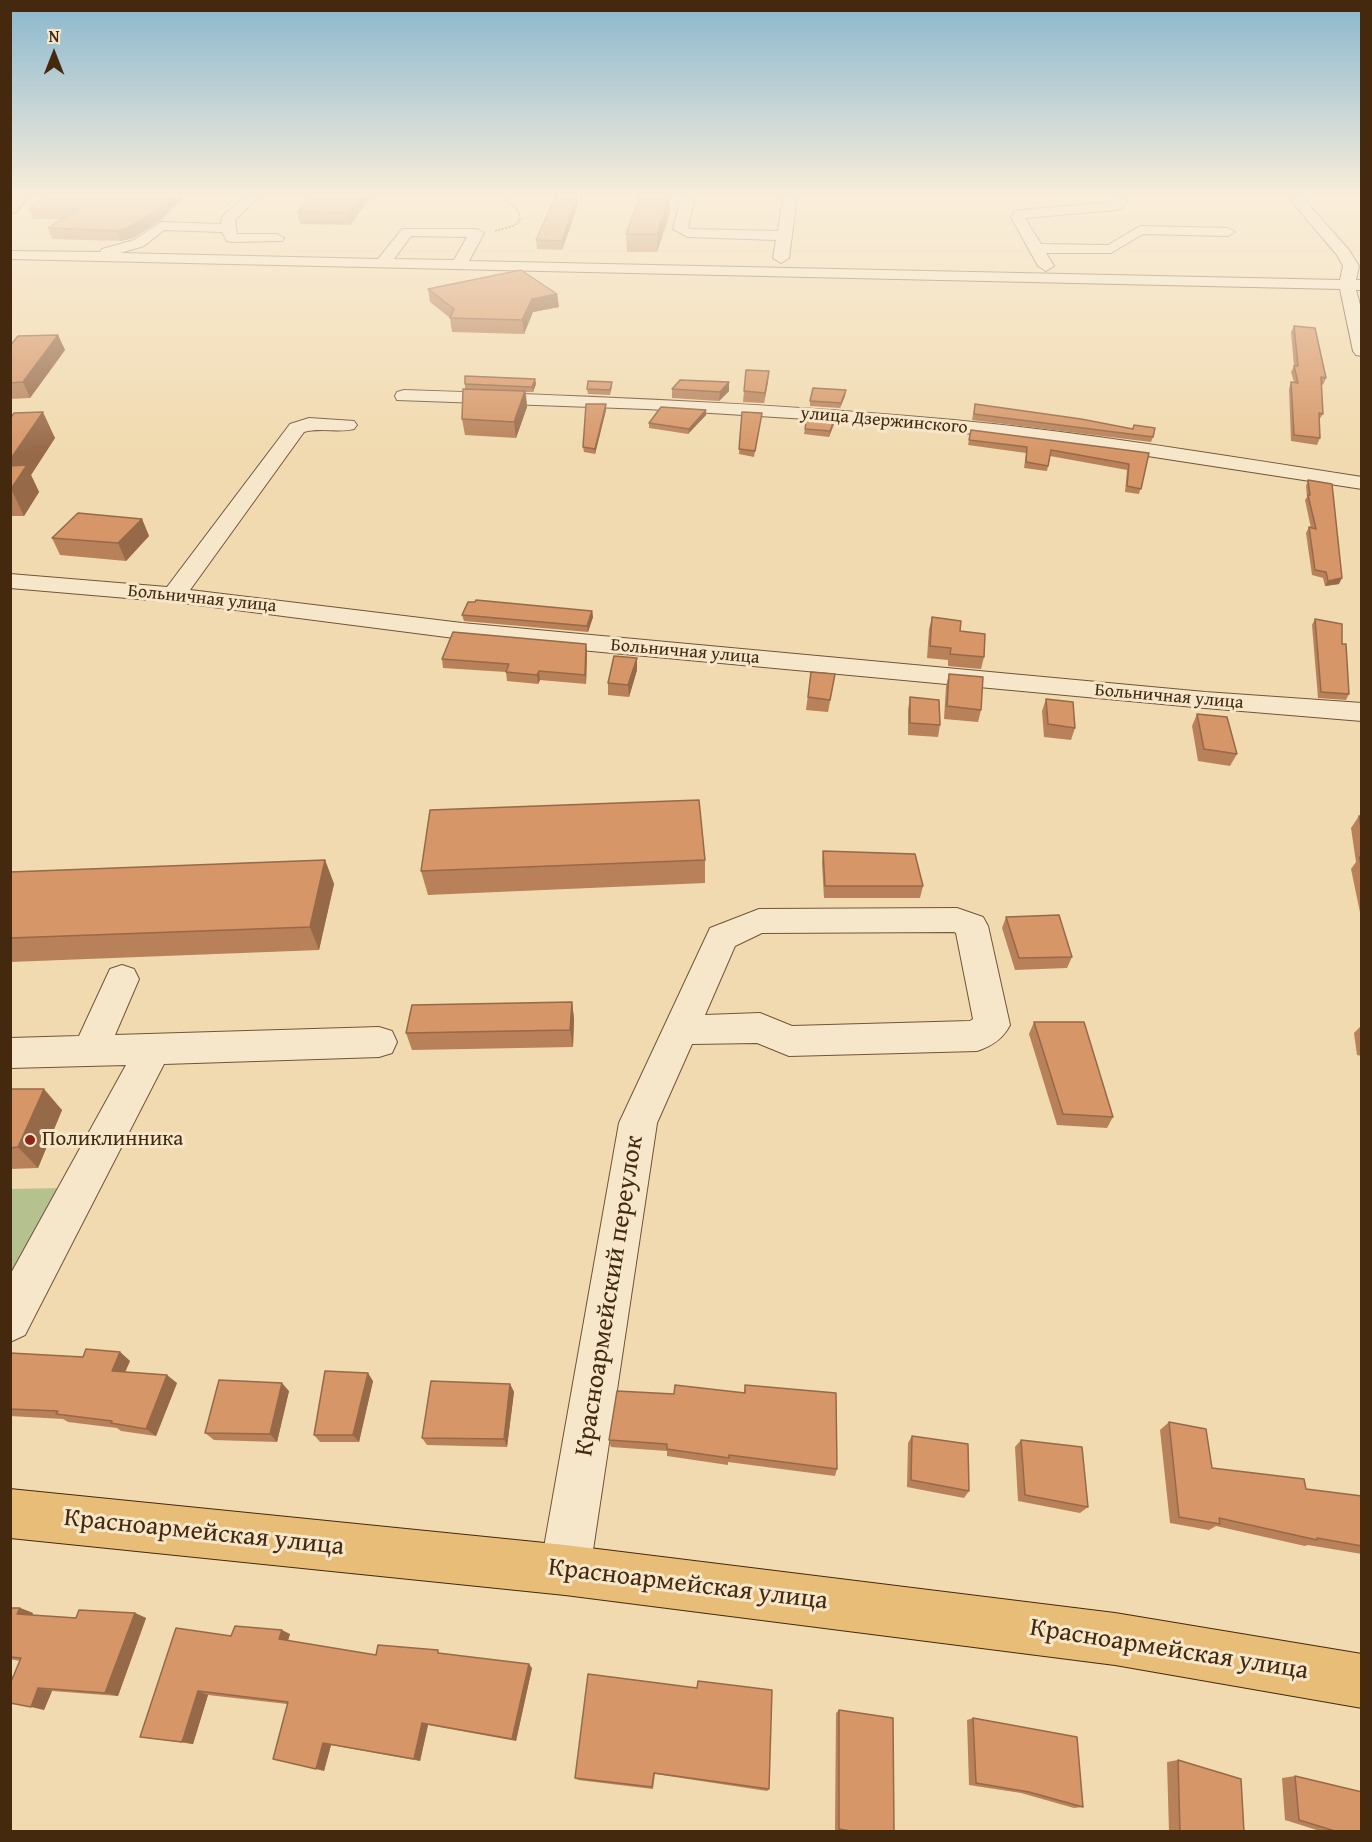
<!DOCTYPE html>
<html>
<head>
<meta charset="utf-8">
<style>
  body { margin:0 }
  #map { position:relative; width:1372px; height:1842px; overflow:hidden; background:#f1daaf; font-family:"Gentium Book Plus",serif }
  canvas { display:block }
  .frame { position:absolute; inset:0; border:12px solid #45290f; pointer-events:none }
  .north { position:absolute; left:24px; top:24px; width:60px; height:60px; -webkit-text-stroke:4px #f6e7cb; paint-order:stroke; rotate:0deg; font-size:16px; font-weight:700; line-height:24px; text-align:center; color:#45290f }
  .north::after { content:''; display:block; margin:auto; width:21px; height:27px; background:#45290f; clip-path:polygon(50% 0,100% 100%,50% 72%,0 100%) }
</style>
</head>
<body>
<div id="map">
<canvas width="1372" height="1842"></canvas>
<div class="frame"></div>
<div class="north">N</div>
</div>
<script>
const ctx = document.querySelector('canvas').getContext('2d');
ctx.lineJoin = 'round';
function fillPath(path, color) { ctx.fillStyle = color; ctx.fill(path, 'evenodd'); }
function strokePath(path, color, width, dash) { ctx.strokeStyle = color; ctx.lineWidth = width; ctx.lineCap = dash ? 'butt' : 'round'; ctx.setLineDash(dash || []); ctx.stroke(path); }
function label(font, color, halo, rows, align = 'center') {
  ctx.font = font + ' "Gentium Book Plus",serif'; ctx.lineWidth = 6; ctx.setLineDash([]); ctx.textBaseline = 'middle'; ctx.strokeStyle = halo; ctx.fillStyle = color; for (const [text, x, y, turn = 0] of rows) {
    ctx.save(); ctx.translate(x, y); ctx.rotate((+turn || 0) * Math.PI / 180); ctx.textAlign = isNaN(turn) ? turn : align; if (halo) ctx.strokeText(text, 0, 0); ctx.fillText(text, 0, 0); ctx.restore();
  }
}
fillPath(new Path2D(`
  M63 1188 11 1284V1189Z`), '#b5c18f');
const minor = new Path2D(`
  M244 197H259L235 220 237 234H277L284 238 282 241 232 242 227 241 222 232 164 230 144 246 120 253 378 259 402 229H477L484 233 469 261 1340 280 1343 266 1337 255 1288 197H1302L1349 250 1359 266 1356 280H1362V290H1356L1362 312V356L1356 355 1353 351 1340 289 10 259V251L100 252 102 249 134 240 161 222 221 224 223 216ZM411 236 467 237 454 260 394 259Z
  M681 197H695L688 227 691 229 778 231 783 197H797L789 258 781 263 773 258 776 240 688 237 673 229Z
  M1112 197H1126L1127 201 1121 209 1116 210 1025 218 1041 244 1108 245 1140 226 1228 228 1235 232 1228 236 1143 234 1111 253H1046L1054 266 1046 271 1038 266 1011 217 1015 211 1020 210 1112 202Z
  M404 390C588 396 771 403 954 420 1091 433 1226 456 1362 477V489L1115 451 957 432 807 419 647 409 397 400 395 396 397 392Z
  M309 418 354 421 357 425 354 429C338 433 320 427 304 432L190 590 462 623 1205 692 1362 703V721L1205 708 462 639 174 602 10 588V574L167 587 290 424Z
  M957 908 983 917 988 926 1010 1025C1003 1039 992 1046 977 1051L789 1056 757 1043 692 1044 657 1123 590 1570 583 1588 565 1595 547 1588 540 1570 619 1123 710 928 759 909ZM954 932 956 933 973 1019 970 1021 792 1026 760 1013 705 1015 735 946 762 933Z
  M122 965 134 969 139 979 115 1035 379 1027 392 1031 397 1042 392 1053 379 1057 164 1064 25 1335 10 1342V1275L126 1065 10 1068V1038L79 1036 110 969Z`);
const major = new Path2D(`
  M15 197H29L15 213 10 214V201Z
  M10 1489 565 1545 1115 1613 1362 1654V1708L1115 1665 565 1595 10 1538Z`);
strokePath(minor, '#705537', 2);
strokePath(major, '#45290f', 2);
strokePath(new Path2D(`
  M495 231 513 226 520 221C520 208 512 204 502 197`), '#45290f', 1.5, [2, 1.5]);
fillPath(minor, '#f6e7cb');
fillPath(major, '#e8bd78');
fillPath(new Path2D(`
  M44 197H184L161 220 133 238 121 241 52 239 48 228 62 219H33L29 209Z
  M312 197H371L350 225 300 224 297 212Z
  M669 197 670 213 657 252H627L626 234Z
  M578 205 562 250 537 249 536 240Z
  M428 289 557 294 559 307 533 312 524 334 452 332 450 318 430 302Z
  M1294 326 1326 378 1323 385 1321 384 1323 414 1319 420 1320 438 1317 445 1291 441 1289 389 1291 382H1294L1291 372 1294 366 1291 332Z
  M58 335 65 350 30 398 10 399V346Z
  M535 379 536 384 533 392H526L527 407 516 438 465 435 462 419 465 389V384Z
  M612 382V387L610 395 588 394 587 389Z
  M768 382 764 403 743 402 744 391Z
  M672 389 729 391 719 401 672 398Z
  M846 390 845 396 840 408 810 406V401Z
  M975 404 1132 429 1134 425 1153 437 1151 442 972 420Z
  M606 410 595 454 584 452 583 447Z
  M706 410V415L688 434 649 428V423Z
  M742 412 762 413 754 457 739 454Z
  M10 416 55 438 31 475 39 492 24 516H10Z
  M835 418 834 424 829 437 804 434 805 429Z
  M971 430 1149 453 1139 494 1125 492 1127 470 1050 456 1047 471 1024 468 1026 453 968 445Z
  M1308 480 1339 584 1325 586 1323 578 1312 575 1306 533 1309 527 1311 528 1305 500 1307 497 1306 486Z
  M142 519 149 536 126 561 60 555 52 538Z
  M592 611 593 617 588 632 464 621 462 615Z
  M932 617 960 631 984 657 981 669 948 666V660L927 658 929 629Z
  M1315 619 1342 644 1349 694 1346 700 1318 698 1312 625Z
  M586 644 587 653 586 684 540 680 538 684 507 681 506 672 443 668 442 659Z
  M637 670 629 697 608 695V683Z
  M811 672 833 686 828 712 806 710Z
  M949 674 981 710 978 722 944 719 946 686Z
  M910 697 940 725 938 737 908 735V710Z
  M1046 699 1075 728 1071 740 1044 737 1042 711Z
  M1197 714 1237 754 1230 766 1198 761 1192 726Z
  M1359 816H1362V922L1351 869 1356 862 1351 828Z
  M823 851 923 886 920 898H824L822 863Z
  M325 860 334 884 319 950 10 962V872Z
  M705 860V883L428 895 421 871Z
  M1006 917 1072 957 1067 968 1015 970 1002 928Z
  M572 1002 574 1019 573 1047 412 1050 406 1033Z
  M1034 1022 1113 1117 1107 1128 1057 1125 1029 1034Z
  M1362 1025V1056L1357 1055 1354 1033Z
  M10 1089 62 1110 38 1168 10 1169Z
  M120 1352 130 1361 125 1372 177 1383 156 1436 121 1431 117 1428 68 1422 63 1419 10 1416V1353L83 1357Z
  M373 1381 359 1442H320L314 1435Z
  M510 1384 514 1392 507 1447 427 1445 422 1438Z
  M745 1385 837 1469 835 1476 728 1462V1465L667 1456V1451L611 1447 609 1440 674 1394 744 1393Z
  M289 1391 277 1442 214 1440 205 1433Z
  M1169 1422 1212 1468 1306 1489 1362 1496V1554L1308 1545 1305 1546 1216 1526 1209 1530 1170 1523 1160 1430Z
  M912 1436 969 1491 964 1498 907 1487 908 1443Z
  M1021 1440 1088 1507 1080 1513 1018 1501 1015 1447Z
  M10 1608H20L33 1613 32 1615 76 1618 135 1613 146 1618 118 1696 52 1691 44 1710 20 1661 10 1659Z
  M290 1634 288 1641 376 1655 442 1653 532 1668 516 1741 428 1725 420 1761 331 1745 324 1771 287 1704 208 1695 193 1744 140 1737 231 1636Z
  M697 1688 769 1789 767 1791 655 1774 653 1789 578 1780 575 1778Z
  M839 1710 894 1832H850L835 1830 836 1713Z
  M973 1718 1083 1807 1074 1808 1021 1793 969 1785 967 1720Z
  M1178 1760 1244 1832H1169L1167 1762Z
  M1295 1776 1362 1832H1323L1285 1820 1282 1778Z`), '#b88159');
fillPath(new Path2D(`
  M170 197H184L161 220 133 238 121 241 117 231Z
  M361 197H371L350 225 348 213Z
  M577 197 578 205 562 250V241Z
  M669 197 670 213 657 252V234Z
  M557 294 559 307 533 312 524 334 522 320 532 299Z
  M58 335 65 350 30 398 23 382Z
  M769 371 768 382 764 403 765 393Z
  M535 379 536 384 533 392 532 387Z
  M729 382V391L719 401 720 392Z
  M846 390 845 396 840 408 841 403Z
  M525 391 527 407 516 438 514 422Z
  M606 404V410L595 454V449Z
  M706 410V415L688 434 689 429Z
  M43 412 55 438 31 475 39 492 24 516 11 489 10 460Z
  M835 418 834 424 829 437 830 431Z
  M142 519 149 536 126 561 118 543Z
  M1342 578 1339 584 1325 586 1328 581Z
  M592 611 593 617 588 632 587 626Z
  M586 644 587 653 586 684 585 675Z
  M637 658V670L629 697 628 685Z
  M539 671 540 680 538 684 537 675Z
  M325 860 334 884 319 950 310 927Z
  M572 1002 574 1019 573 1047 570 1030Z
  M44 1089 62 1110 38 1168 18 1147Z
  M120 1352 130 1361 122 1379 112 1371Z
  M368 1373 373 1381 359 1442 353 1435Z
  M167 1375 177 1383 156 1436 146 1429Z
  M282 1383 289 1391 277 1442 270 1434Z
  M510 1384 514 1392 507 1447 504 1439Z
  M20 1608 33 1613 31 1618 17 1614Z
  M135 1613 146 1618 118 1696 105 1693Z
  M282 1630 290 1634 287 1643 279 1639Z
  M529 1664 532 1668 516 1741 512 1739Z
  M38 1688 52 1691 44 1710 31 1707Z
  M198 1691 208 1695 193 1744 182 1742Z
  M422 1723 428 1725 420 1761 414 1759Z
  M323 1743 331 1745 324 1771 316 1769Z`), '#966948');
const building = new Path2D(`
  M44 197H170L158 209 129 227 117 231 48 228 78 209H29Z
  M312 197H361L348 213 297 212Z
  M555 197H577L562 241 536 240Z
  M640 197H669L657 234H626Z
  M521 270 557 294 532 299 522 320 450 318 454 309 428 289Z
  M1294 326 1315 328 1326 378 1321 377 1323 414 1319 413 1320 438 1294 435 1291 382 1298 383 1294 366H1298Z
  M58 335 23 382 10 383V346L18 336Z
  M746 370 769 371 765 393 744 391Z
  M465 376 535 379 532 387 465 384Z
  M680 380 729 382 720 392 672 389Z
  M588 381 612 382 610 390 587 389Z
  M813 388 846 390 841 403 810 401Z
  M463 389 525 391 514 422 462 419Z
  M586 404H606L595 449 583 447Z
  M975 404 1081 419 1133 429 1134 425 1155 428 1153 437 974 414Z
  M661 407 706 410 689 429 649 423Z
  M43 412 10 460V416H12L14 413Z
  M742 412 762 413 755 451 739 449Z
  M807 416 835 418 830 431 805 429Z
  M971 430 1149 453 1141 489 1127 486 1129 464 1051 450 1048 466 1026 462 1027 447 969 440Z
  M27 465 11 489H10V466Z
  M1308 480 1332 484 1342 578 1328 581 1326 572 1315 570 1309 527 1316 529 1308 495H1310Z
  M78 513 142 519 118 543 52 538Z
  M476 600 592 611 587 626 462 615 468 602H475Z
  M932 617 961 621 960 631 985 634 984 657 950 654 951 648 930 646Z
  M1315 619 1342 624V644H1346L1349 694 1321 692Z
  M453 632 586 644 585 675 539 671 537 675 506 672 509 664 442 659Z
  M614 656 637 658 628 685 608 683Z
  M811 672 835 674 830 700 808 697Z
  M949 674 983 677 981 710 947 706Z
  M910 697 939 700 940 725 910 723Z
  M1046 699 1073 702 1075 728 1048 724Z
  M1197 714 1227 717 1237 754 1204 749Z
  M699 800 705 860 421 871 430 810Z
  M1359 816H1362V835Z
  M823 851 915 854 923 886H825Z
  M1359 857 1362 858V869Z
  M325 860 310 927 10 938V872Z
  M1059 915 1072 957 1019 958 1006 917Z
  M572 1002 570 1030 406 1033 412 1005Z
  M1034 1022H1084L1113 1117 1063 1114Z
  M10 1089H44L18 1147 10 1148Z
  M86 1349 120 1352 112 1371 167 1375 146 1429 111 1423 112 1421 56 1414 58 1411 10 1409V1353L83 1357Z
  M325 1371 368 1373 353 1435H314Z
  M219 1380 282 1383 270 1434 205 1433Z
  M431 1381 510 1384 504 1439 422 1438Z
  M675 1385 745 1393V1385L836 1393 837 1469 729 1455V1458L667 1449V1444L609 1440 617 1391 674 1394Z
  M1169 1422 1206 1429 1212 1468 1304 1479 1306 1489 1362 1496V1546L1317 1538V1540L1219 1518 1220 1524 1179 1517Z
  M912 1436 968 1444 969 1491 911 1480Z
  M1021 1440 1082 1447 1088 1507 1025 1495Z
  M10 1608H20L17 1614 76 1618 79 1610 135 1613 105 1693 38 1688 31 1707 10 1703V1684L21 1658 10 1657Z
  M235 1626 282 1630 279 1639 376 1655 378 1645 438 1650V1653L529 1664 512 1739 422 1723 414 1759 323 1743 316 1769 273 1759 288 1702 198 1691 182 1742 140 1737 176 1628 231 1636Z
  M588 1674 697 1688 698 1681 772 1690 769 1789 654 1773 652 1787 575 1778Z
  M839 1710 893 1718 894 1832H856L839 1829Z
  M973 1718 1077 1737 1083 1807 1029 1792 976 1783Z
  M1178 1760 1241 1779 1244 1832H1180Z
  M1295 1776 1362 1792V1832H1338L1299 1820Z`);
fillPath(building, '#d69667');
strokePath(building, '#966948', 1.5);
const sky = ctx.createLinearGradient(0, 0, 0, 455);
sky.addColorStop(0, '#89b7ce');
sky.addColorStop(0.43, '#f9eedb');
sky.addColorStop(1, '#f9eedb00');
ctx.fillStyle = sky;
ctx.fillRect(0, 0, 1372, 455);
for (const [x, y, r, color] of [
  [30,1140,6,"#8f2418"]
]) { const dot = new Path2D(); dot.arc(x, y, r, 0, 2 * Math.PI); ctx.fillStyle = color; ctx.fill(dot); strokePath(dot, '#f6e7cb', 2); }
label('18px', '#45290f', '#f6e7cb', [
  ["улица Дзержинского",884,421,5],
  ["Больничная улица",202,599,6],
  ["Больничная улица",685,652,5],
  ["Больничная улица",1169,697,5]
]);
label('21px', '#45290f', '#f6e7cb', [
  ["Поликлинника",42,1140]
], 'left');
label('26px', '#45290f', '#f6e7cb', [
  ["Красноармейский переулок",610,1296,-81],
  ["Красноармейская улица",204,1533,6],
  ["Красноармейская улица",688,1585,7],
  ["Красноармейская улица",1169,1650,9]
]);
</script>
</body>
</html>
